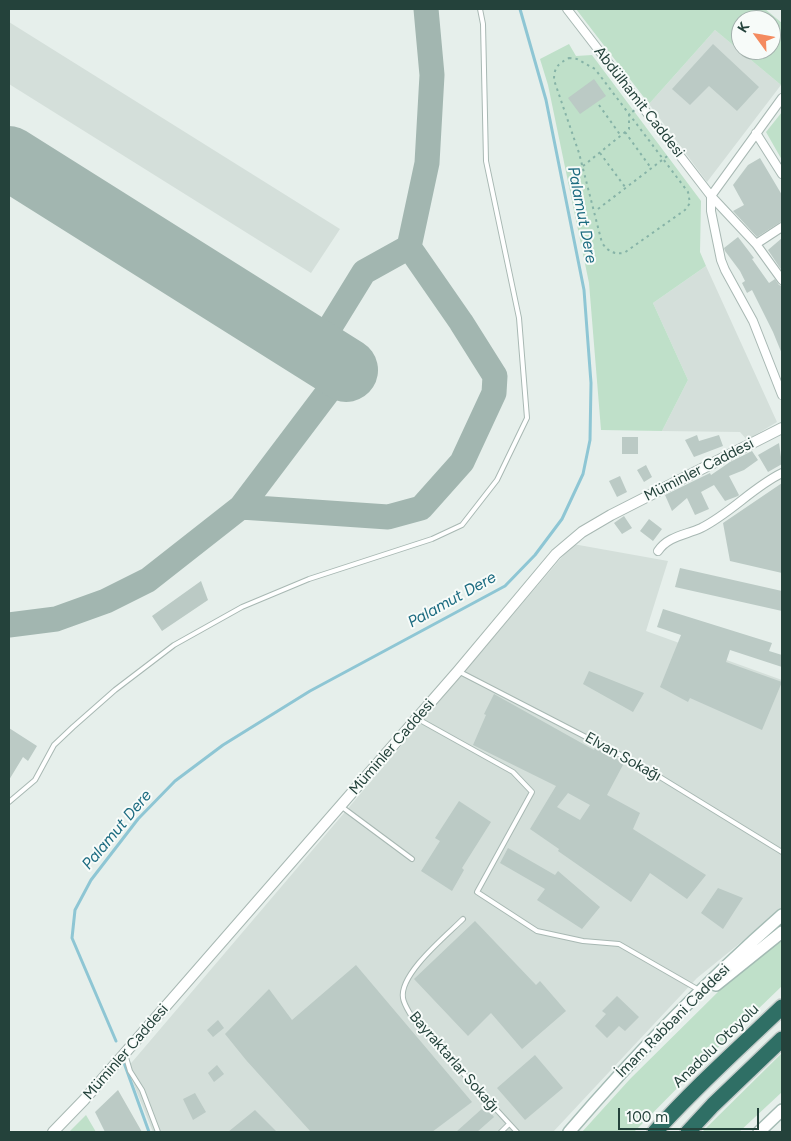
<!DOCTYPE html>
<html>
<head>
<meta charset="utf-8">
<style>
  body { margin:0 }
  #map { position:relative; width:791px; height:1141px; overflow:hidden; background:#e6efeb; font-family:Figtree,sans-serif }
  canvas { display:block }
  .frame { position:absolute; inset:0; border:10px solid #24423b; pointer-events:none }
  .north { position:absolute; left:731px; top:10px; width:50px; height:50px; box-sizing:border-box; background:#f7fbf9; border:1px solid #a3b1ad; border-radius:50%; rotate:302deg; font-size:14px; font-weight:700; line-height:20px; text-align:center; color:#24423b }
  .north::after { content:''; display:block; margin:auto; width:18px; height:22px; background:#f48a5f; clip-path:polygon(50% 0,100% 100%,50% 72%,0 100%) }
  .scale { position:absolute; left:618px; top:1108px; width:141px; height:22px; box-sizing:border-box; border:2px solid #24423b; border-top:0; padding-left:6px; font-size:15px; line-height:18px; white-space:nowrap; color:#24423b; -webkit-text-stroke:4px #f7fbf9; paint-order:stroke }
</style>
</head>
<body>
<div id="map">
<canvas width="791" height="1141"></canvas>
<div class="frame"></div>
<div class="north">K</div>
<div class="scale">100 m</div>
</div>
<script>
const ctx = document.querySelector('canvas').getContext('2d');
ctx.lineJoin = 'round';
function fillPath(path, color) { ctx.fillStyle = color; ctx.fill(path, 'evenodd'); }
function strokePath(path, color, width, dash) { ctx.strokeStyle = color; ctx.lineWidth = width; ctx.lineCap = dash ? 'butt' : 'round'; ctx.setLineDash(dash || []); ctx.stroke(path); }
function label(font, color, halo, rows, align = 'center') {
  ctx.font = font + ' Figtree,sans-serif'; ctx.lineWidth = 4; ctx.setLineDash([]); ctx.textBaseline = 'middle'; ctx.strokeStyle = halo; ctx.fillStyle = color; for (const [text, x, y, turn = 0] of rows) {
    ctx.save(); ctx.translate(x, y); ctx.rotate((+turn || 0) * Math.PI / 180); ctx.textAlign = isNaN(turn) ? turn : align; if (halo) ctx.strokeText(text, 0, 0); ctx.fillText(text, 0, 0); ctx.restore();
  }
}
fillPath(new Path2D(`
  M9 22 340 229 311 273 9 84Z
  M715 30 781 85 707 182 649 104Z
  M706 266 777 422 747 440 740 432 662 431 688 380 653 303Z
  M573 544 668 561 646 631 782 680V909L697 978 553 1132H153L127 1068Z`), '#d4dfda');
fillPath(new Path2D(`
  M576 9H765L782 23V84L781 85 715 30 649 104ZM741 20H771V50H741Z
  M569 44 576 56 592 55 701 201 700 252 706 266 653 303 688 380 662 431 601 430 589 283 548 85 540 59Z
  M782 112V160L766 132Z
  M782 940V986L700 1065 634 1132H582L630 1079 723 987Z
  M782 1053V1092L739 1132H702Z
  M86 1115 96 1132H69Z`), '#bfe0c9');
strokePath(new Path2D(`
  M116 1041 72 938 75 910 91 880 138 819 175 781 223 745 310 691 505 586 535 555 562 519 583 474 590 440 591 383 584 290 546 100 520 9
  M123 1060 149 1132`), '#8ec6d4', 3);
strokePath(new Path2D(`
  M324 337 364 272 409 247
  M340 376 241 507 388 517 421 508 462 462 494 393 495 376 461 322 409 247 427 163 432 75 426 9
  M9 625 56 619 106 601 148 580 241 507`), '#a2b6b0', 25);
strokePath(new Path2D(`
  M9 158 346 370`), '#a2b6b0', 64);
fillPath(new Path2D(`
  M713 44 759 87 737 111 709 86 690 105 672 89Z
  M594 79 606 96 580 114 568 98Z
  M760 158 782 195V221L757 237 733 211 744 205 733 185 748 165Z
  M738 237 754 258 752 259 769 283 775 279 779 285 782 286V354L773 332 752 290 747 293 742 283 745 281 740 271 725 251 724 248Z
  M782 238V271L768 250Z
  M697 435 699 441 719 435 723 446 694 457 685 440Z
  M622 437H638V454H622Z
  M779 443 782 464 768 472 758 455Z
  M752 451 758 460 744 470 729 476 739 495 738 496 725 501 714 485 701 492 709 509 695 515 687 498 672 511 665 495 710 473 711 475 730 462Z
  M646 465 652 477 644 482 637 470Z
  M620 476 627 492 617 497 609 481Z
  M782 483V573L730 561 723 523Z
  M624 516 632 528 622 534 614 523Z
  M649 519 662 529 653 541 640 531Z
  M680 568 782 591V611L675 587Z
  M201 581 208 600 162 631 152 616Z
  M663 609 772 643 769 651 782 655V667L730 650 726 662 782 682 762 730 690 698 688 702 660 687 681 635 657 627Z
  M589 671 644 693 633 712 583 684Z
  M494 694 594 750 595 748 624 763 607 795 640 813 633 829 706 875 687 899 650 873 631 902 558 851 559 849 530 829 556 786 473 745 486 715 484 714ZM568 793 590 805 580 820 557 807Z
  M9 728 37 746 28 761 23 757 9 780Z
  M459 801 491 822 462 868 464 870 452 891 421 871 440 841 435 838Z
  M508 848 555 875 558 871 600 907 582 929 537 900 545 889 500 863Z
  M718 888 743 898 723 929 701 913Z
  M475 921 536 985 540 981 566 1011 522 1049 491 1013 468 1036 414 979Z
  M356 965 472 1102 432 1132H311L246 1060 225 1034 269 989 292 1020Z
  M617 996 639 1017 625 1031 619 1026 607 1038 595 1026 606 1014 602 1011Z
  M218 1020 224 1028 213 1037 207 1030Z
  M535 1055 563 1088 525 1120 497 1088Z
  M217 1065 224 1074 214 1082 208 1073Z
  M118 1090 142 1132H105L95 1112Z
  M195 1093 206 1112 193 1120 183 1099Z
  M485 1106 494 1117 477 1132H456Z
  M255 1110 277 1132H228Z`), '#bbcac5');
const service = new Path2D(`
  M458 671 642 766 782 852
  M418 719 513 772 532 792 477 892 537 931 583 941 619 944 699 990
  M9 802 35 780 54 745 73 727 115 690 174 645 242 607 309 579 432 539 462 525 497 480 527 418 519 318 486 161 483 24 480 9
  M342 807 412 859
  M463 919C447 935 399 974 403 998 404 1005 410 1013 413 1019L517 1132
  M125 1054 130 1071 142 1090 158 1132
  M501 1132 509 1124`);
const minor = new Path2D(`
  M567 9 711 196 756 244 782 280
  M782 98 711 196V211L721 260 725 270 753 321 782 395
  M756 133 782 174
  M756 244 782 227
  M658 551C668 536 686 535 701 528 731 513 753 487 782 473`);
const tertiary = new Path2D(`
  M53 1132 84 1100 458 671 556 554 582 532 611 515 782 428`);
const secondary = new Path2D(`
  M716 985 782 932
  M569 1132C635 1055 706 982 782 915
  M759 1132 782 1110`);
const motorway = new Path2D(`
  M655 1132C694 1088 739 1048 782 1007
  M688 1132 713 1105 782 1039`);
strokePath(service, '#a8b8b3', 6);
strokePath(minor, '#a8b8b3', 10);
strokePath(tertiary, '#a8b8b3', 12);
strokePath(secondary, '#a4bbb4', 14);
strokePath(motorway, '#c2cac8', 18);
strokePath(new Path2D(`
  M569 58 577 59 595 69 688 192 690 203 685 210 624 253C613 254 609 252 602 243L579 153 554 80C554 67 558 64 569 58Z
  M599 105 621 136
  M625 132 651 168
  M600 153 625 187
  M583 166 629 129V114L635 110
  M598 209 670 154`), '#86b3a7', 2, [2.5, 4]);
strokePath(service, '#fff', 4);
strokePath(minor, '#fff', 8);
strokePath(tertiary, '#fff', 10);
strokePath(secondary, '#fff', 11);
strokePath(motorway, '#2f6f65', 15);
label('15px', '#24423b', '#f7fbf9', [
  ["Abdülhamit Caddesi",639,102,52],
  ["Müminler Caddesi",699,470,-27],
  ["Müminler Caddesi",392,747,-49],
  ["Elvan Sokağı",623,757,29],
  ["İmam Rabbani Caddesi",673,1021,-45],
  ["Anadolu Otoyolu",716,1046,-44],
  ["Müminler Caddesi",126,1052,-49],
  ["Bayraktarlar Sokağı",454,1062,49]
]);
label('italic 16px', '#1c6b80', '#f7fbf9', [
  ["Palamut Dere",582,215,79],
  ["Palamut Dere",452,600,-29],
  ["Palamut Dere",117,830,-50]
]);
</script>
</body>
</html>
